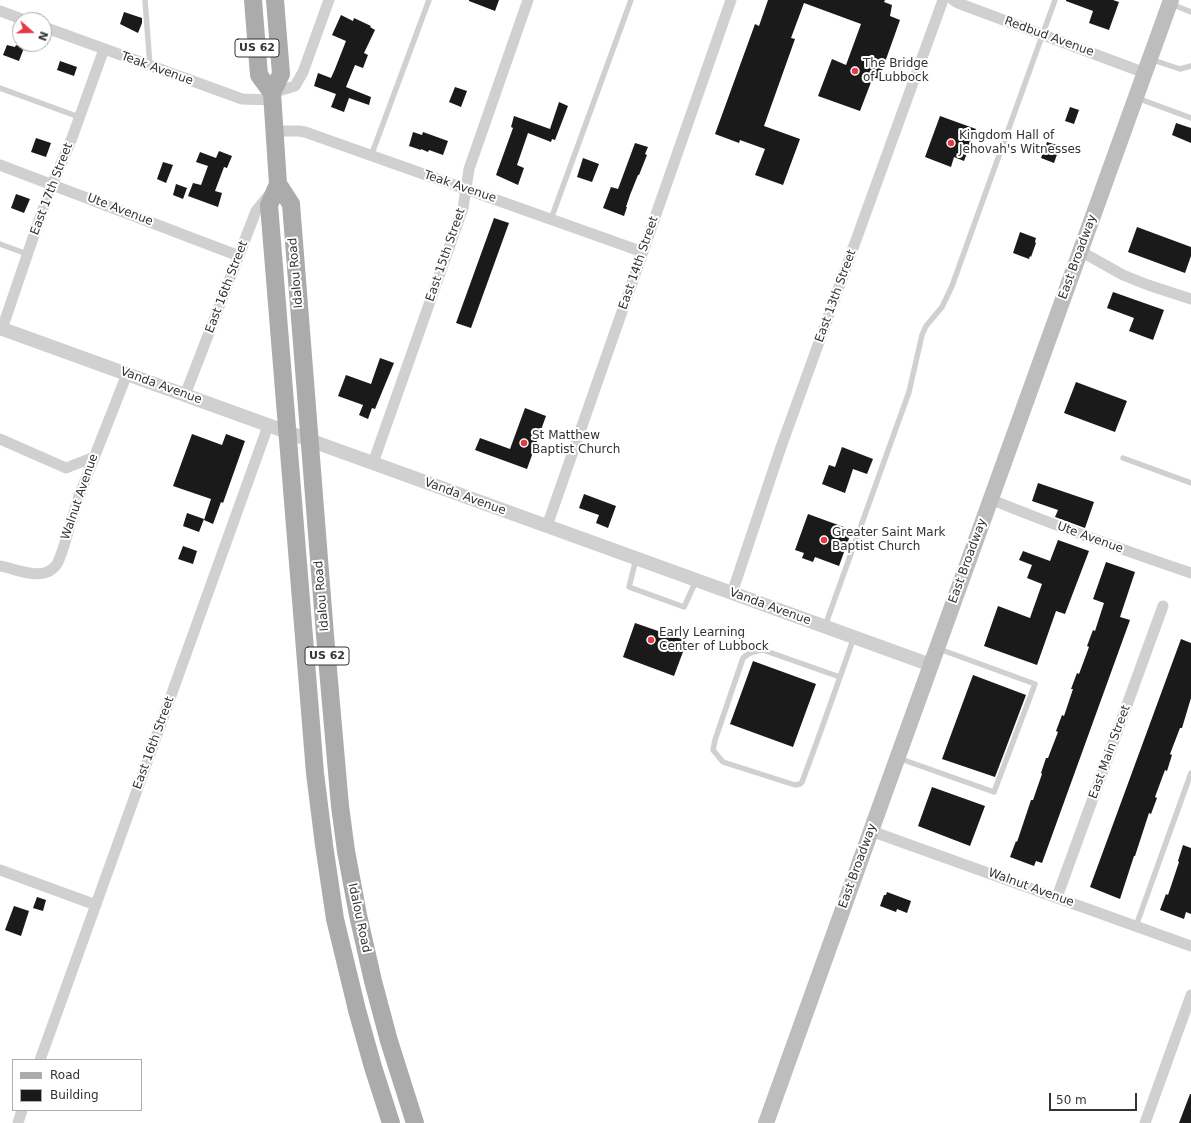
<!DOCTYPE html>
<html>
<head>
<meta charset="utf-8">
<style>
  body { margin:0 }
  #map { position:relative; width:1191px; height:1123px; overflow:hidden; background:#fff; font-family:"DejaVu Sans",sans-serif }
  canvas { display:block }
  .legend { position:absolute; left:12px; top:1059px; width:130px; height:52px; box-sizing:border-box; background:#fff; border:1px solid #adadad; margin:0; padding:5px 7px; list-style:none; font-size:12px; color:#333 }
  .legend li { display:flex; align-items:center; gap:8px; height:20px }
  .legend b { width:20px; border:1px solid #adadad }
  .north { position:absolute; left:12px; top:12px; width:40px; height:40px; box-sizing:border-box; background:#fff; border:1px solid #adadad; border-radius:50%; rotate:110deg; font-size:11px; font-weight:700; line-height:16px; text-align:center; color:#333 }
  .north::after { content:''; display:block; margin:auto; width:14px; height:18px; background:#e63946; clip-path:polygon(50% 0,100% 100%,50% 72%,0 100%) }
  .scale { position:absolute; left:1049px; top:1093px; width:88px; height:18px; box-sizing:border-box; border:2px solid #333; border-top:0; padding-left:5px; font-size:12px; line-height:14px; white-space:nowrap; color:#333; -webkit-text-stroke:3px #fff; paint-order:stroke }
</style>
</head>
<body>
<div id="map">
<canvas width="1191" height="1123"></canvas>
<ul class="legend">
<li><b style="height:5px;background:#ababab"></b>Road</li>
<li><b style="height:11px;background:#1a1a1a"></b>Building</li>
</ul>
<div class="north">N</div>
<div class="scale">50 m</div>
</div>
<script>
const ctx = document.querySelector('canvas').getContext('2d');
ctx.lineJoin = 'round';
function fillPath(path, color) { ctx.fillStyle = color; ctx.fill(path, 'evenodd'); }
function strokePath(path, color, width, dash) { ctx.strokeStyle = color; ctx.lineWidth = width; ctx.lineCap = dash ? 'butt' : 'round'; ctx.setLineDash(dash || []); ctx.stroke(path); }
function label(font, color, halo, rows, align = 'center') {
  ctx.font = font + ' "DejaVu Sans",sans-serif'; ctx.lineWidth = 4; ctx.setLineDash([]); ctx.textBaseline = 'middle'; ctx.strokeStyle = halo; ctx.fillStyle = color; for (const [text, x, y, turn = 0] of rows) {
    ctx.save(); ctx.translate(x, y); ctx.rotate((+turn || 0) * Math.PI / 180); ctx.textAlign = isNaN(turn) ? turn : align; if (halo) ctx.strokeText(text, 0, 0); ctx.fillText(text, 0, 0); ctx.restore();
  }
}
fillPath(new Path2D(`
  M469 0H499L495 11 469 1Z
  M768 0H885L884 2 892 5 890 16 900 20 879 79 873 77 860 111 818 96 832 59 846 65 861 24 804 3 791 38 795 39 764 126 800 139 783 185 755 175 765 149 740 140 739 143 715 134 755 24 759 26Z
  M1066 0H1113L1119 2 1109 30 1089 23 1093 11 1066 1Z
  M124 12 142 18V23L138 33 120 24Z
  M341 15 353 21 354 18 371 26 370 27 375 30 364 53 368 55 363 68 355 65 346 87 371 97 369 105 349 98 344 112 331 107 336 94 314 86 318 73 331 78 335 69 346 41 332 35Z
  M7 45 15 47 16 45 24 48 19 61 3 55Z
  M60 61 77 67 74 76 57 70Z
  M455 87 467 91 461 107 449 102Z
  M559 102 568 106 555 140 552 139 551 142 528 133 517 165 524 168 518 185 496 175 513 128 511 127 514 116 550 129Z
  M1070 107 1079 110 1074 124 1065 121Z
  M940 116 976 129 964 161 954 157 951 167 925 157Z
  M1176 123 1191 128V143L1172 135Z
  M413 132 422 135 423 132 448 141 443 155 429 150 428 152 421 149V150L409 146Z
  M36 138 51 143 46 157 31 152Z
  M1047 142 1060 146 1054 163 1041 158Z
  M635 143 648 147 645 154 647 155 639 175H638L630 195 626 207H627L624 216 603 208 611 187 618 189Z
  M219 151 232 156 227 168 224 167 215 191 222 193 218 207 188 196 193 183 201 185 208 166 196 162 200 152 216 158Z
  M583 158 599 164 592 182 577 177Z
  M163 162 173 165 166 183 157 179Z
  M176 184 187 188 183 199 173 195Z
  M16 194 30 199 24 213 11 208Z
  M494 218 509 223 471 328 456 323Z
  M1137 227 1191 247V256L1185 273 1128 252Z
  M1020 232 1036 238 1035 242 1036 243 1031 257 1030 256 1029 259 1013 253Z
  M1113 292 1164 310 1153 340 1129 331 1134 318 1107 308Z
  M380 358 394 363 375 409 372 408 368 419 359 415 363 405 338 396 346 375 371 384Z
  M1076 382 1127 401 1115 432 1064 413Z
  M525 408 546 416 527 469 475 450 480 438 510 449Z
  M192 434 222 445 226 434 245 441 223 503 221 502 213 524 204 520 211 499 173 486Z
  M842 447 873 459 867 474 853 469 845 493 822 484 829 465 835 467Z
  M1038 483 1094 502 1085 528 1055 517 1058 510 1032 501Z
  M584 494 616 506 608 528 596 523 599 515 579 508Z
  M187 513 204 519 199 532 183 526Z
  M808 514 852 530 839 566 815 557 813 562 802 558 804 553 795 550Z
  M1058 540 1089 551 1065 614 1056 611 1037 665 984 646 998 606 1030 618 1042 584 1027 578 1032 565 1019 560 1023 551 1050 561Z
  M183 546 197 551 193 564 178 559Z
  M1106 562 1135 572 1120 617 1130 620 1042 863 1036 861 1034 866 1010 857 1016 841 1017 842 1031 800H1033L1042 774 1041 773 1046 758H1048L1058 732 1056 731 1062 715 1064 716 1073 689H1071L1077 673 1079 674 1089 647 1087 646 1093 630 1095 631 1104 603 1093 599Z
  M635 623 687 641 674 676 623 657Z
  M1181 639 1191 643V698L1182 728H1180L1170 754 1172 755 1167 771 1165 770 1155 797 1157 798 1151 814 1149 813 1135 856H1134L1120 899 1090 887Z
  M753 661 816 684 793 747 730 724Z
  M973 675 1026 695 995 777 942 759Z
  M932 787 985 806 970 846 918 826Z
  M1183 845 1191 848V914L1186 912 1184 919 1160 910 1166 894 1168 895 1179 862 1178 861Z
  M887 892 911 901 907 913 897 909 896 912 880 906 884 895H886Z
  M37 897 46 900 43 911 33 908Z
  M14 906 29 911 21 936 5 930Z
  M1190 1094H1191V1123H1179Z`), '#1a1a1a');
strokePath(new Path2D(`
  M145 0 150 66
  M1171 4 1191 12
  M1150 59 1180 69 1191 66
  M0 88 79 117
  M1137 98 1191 118
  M371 156 429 0
  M551 219 631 0
  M0 244 27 254
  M1123 458 1191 483
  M636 559 629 587 684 607 696 581
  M825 626 909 392 922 335 926 326 942 307 952 286 1055 0
  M840 677 763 650C755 651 748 653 743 658L715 740 713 750 723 762 795 785 800 784 802 782C820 734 837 686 854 637
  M898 758 994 792 1035 684 939 649
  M1136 926 1191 773`), '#d0d0d0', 5.5);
strokePath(new Path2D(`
  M953 0 958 3 1145 73
  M0 11 24 20
  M44 27 242 99 273 100
  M272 93 295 86 303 72 329 0
  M275 131H299L305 132 643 252
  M0 165 239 256
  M1080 251 1123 275 1148 285 1191 299
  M2 329 48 194 72 138 104 49
  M185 395 256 211 269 195
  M0 439 66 468 94 457
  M373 463 463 208 469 169 528 0
  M990 499C1056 526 1123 550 1191 573
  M547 526 731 0
  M0 566C17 569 44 583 57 564 59 561 60 556 62 552L79 496 127 374
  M732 593 781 447 943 0
  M871 831 1191 946
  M0 870 96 905
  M1057 897 1163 606
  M40 1060 268 426
  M18 1123 22 1110
  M1145 1123 1191 995`), '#d0d0d0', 11);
strokePath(new Path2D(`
  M0 328 931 665`), '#d0d0d0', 14);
strokePath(new Path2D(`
  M766 1123 871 831 1171 0`), '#bdbdbd', 16);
strokePath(new Path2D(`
  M253 0 259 75 272 93
  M275 0 281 74 272 93 278 184 269 205 315 773 324 845 335 919 357 1010 373 1067 391 1123
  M278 184 291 204 325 635 340 806 346 851 358 915 373 981 389 1041 415 1123`), '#ababab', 18);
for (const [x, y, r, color] of [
  [855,71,4,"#e63946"],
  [951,143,4,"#e63946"],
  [524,443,4,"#e63946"],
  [824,540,4,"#e63946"],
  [651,640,4,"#e63946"]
]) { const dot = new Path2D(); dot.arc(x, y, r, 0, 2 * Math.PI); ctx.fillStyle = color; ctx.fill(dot); strokePath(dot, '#fff', 1.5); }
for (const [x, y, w] of [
  [257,48,44],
  [327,656,44]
]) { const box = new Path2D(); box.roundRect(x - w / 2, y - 9, w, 18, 3); ctx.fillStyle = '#fff'; ctx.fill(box); strokePath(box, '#333', 1); }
label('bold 11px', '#333', null, [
  ["US 62",257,48],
  ["US 62",327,656]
]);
label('12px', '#333', '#fff', [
  ["Redbud Avenue",1049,37,20],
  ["Teak Avenue",157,69,20],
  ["Teak Avenue",460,187,19],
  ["East 17th Street",52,189,-69],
  ["Ute Avenue",120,210,21],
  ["East 15th Street",446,255,-71],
  ["East Broadway",1078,257,-70],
  ["East 14th Street",639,263,-71],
  ["Idalou Road",296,273,-95],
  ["East 16th Street",227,287,-69],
  ["East 13th Street",836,296,-70],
  ["Vanda Avenue",161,386,20],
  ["Walnut Avenue",80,497,-71],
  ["Vanda Avenue",465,497,20],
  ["Ute Avenue",1090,538,20],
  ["East Broadway",968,561,-70],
  ["Idalou Road",322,596,-95],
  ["Vanda Avenue",770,607,20],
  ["East 16th Street",154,743,-70],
  ["East Main Street",1110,752,-70],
  ["East Broadway",858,866,-70],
  ["Walnut Avenue",1031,888,20],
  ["Idalou Road",359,918,78]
]);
label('12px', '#333', '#fff', [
  ["The Bridge",863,64],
  ["of Lubbock",863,78],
  ["Kingdom Hall of",959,136],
  ["Jehovah's Witnesses",959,150],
  ["St Matthew",532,436],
  ["Baptist Church",532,450],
  ["Greater Saint Mark",832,533],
  ["Baptist Church",832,547],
  ["Early Learning",659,633],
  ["Center of Lubbock",659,647]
], 'left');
</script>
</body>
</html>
